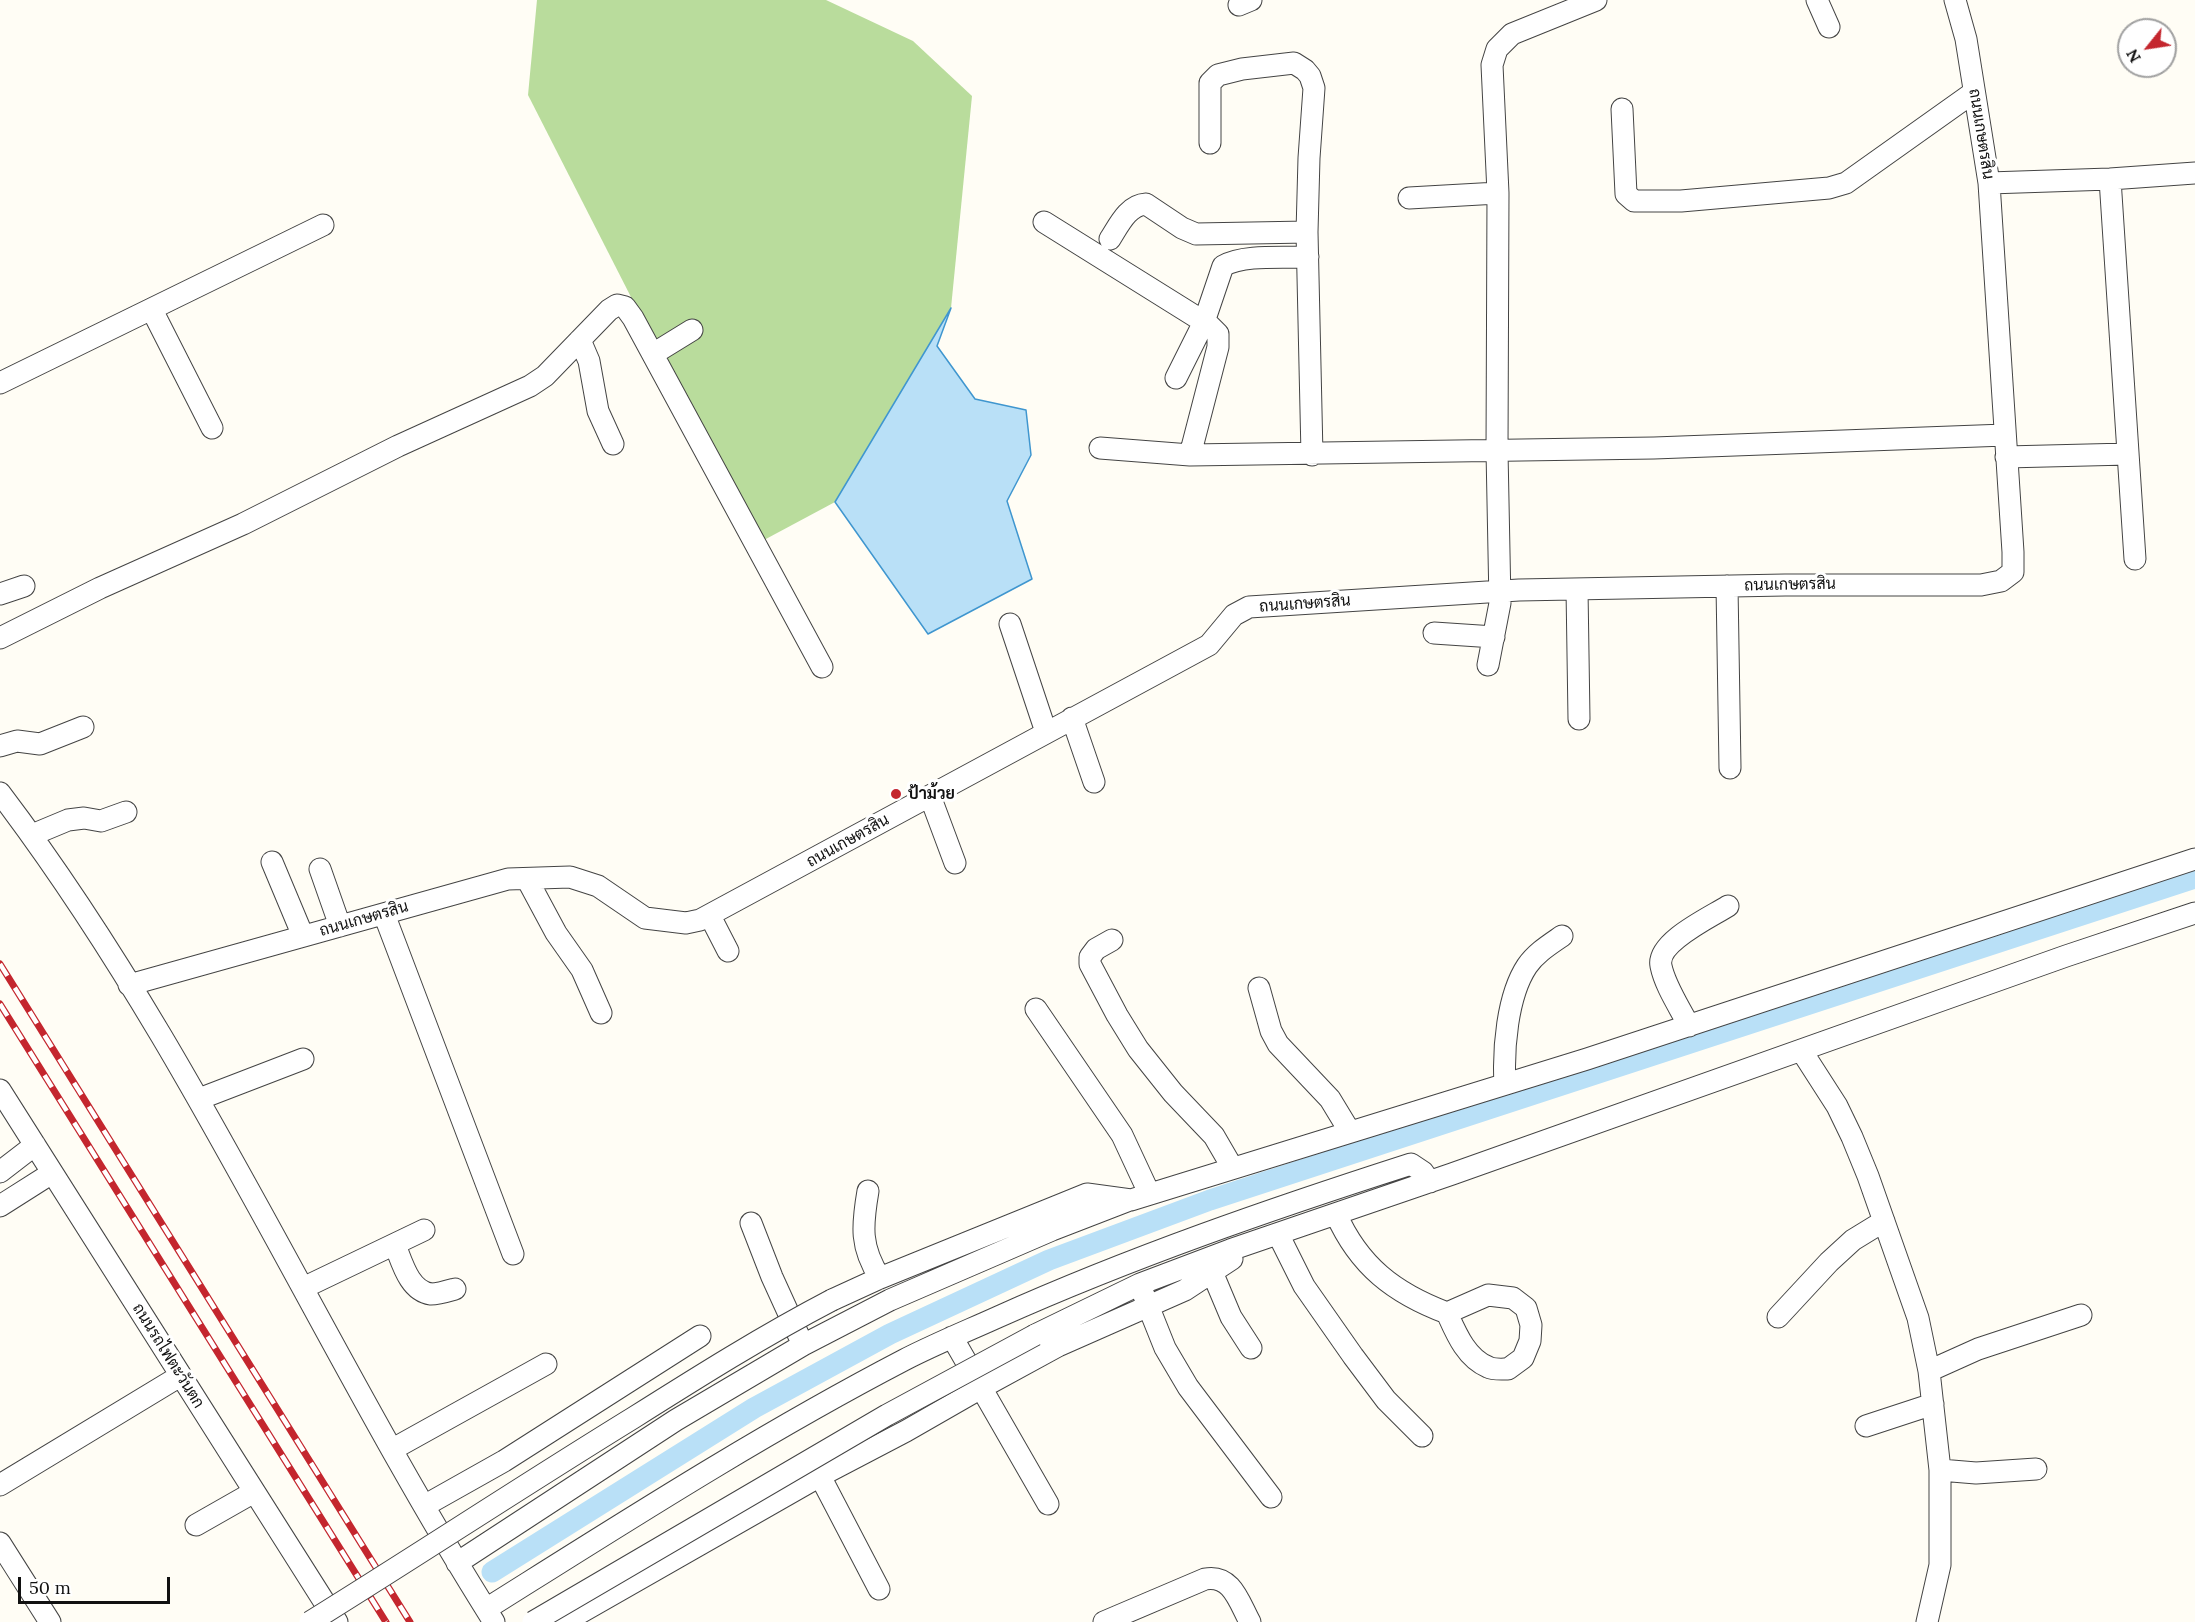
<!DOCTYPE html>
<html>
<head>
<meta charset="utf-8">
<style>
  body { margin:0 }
  #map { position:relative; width:2195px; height:1622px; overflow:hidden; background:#fffdf5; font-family:Lora,serif }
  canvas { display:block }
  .north { position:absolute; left:2117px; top:18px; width:60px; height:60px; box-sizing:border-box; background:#fff; border:2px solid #a0a0a0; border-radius:50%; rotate:240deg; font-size:16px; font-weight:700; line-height:24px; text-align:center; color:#111 }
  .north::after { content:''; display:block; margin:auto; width:21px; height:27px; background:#c4262e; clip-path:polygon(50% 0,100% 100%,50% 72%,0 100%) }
  .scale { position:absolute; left:18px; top:1577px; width:152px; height:27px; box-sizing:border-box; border:3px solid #111; border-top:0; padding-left:8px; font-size:18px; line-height:21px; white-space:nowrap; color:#111; -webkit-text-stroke:4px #fff; paint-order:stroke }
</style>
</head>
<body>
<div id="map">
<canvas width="2195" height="1622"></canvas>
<div class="north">N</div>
<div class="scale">50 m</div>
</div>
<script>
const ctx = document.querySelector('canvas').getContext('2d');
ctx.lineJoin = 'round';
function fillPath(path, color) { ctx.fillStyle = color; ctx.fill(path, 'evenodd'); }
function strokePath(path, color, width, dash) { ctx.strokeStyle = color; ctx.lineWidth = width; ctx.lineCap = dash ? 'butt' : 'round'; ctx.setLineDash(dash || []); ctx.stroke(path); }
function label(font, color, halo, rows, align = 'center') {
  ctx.font = font + ' Lora,Sarabun,serif'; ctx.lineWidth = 6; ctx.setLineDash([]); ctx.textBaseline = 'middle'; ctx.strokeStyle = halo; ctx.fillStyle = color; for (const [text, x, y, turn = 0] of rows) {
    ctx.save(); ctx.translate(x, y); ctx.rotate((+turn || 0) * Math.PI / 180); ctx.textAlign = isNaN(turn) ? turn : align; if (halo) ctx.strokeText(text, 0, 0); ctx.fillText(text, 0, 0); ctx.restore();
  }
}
fillPath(new Path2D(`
  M537 0H826L913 41 972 96 951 308 835 502 764 540 633 301 528 95Z`), '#b9dc9c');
const water = new Path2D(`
  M951 308 937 346 975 399 1026 410 1031 455 1007 501 1032 579 928 634 835 502Z`);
fillPath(water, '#b9e0f7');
strokePath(water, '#3f96cf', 1.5);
strokePath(new Path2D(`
  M492 1572 754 1408 890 1334 1049 1260 1210 1200 2195 878`), '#b9e0f7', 21);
const minor = new Path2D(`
  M1817 0 1829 27
  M1239 5 1251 0
  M1622 109 1626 194 1634 201H1681L1829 188 1846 183 1974 92
  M1210 143V83L1218 75 1242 69 1294 63 1305 70 1310 76 1314 88 1309 158 1307 232 1312 455
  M2110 179 2135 559
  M1989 183 2110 179 2195 173
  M1409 198 1498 193
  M1044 222 1209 325 1218 334V347L1190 455 1654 448 2005 435
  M1110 239C1119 225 1128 205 1146 204L1182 228 1196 234 1307 232
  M152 310 212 428
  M580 340 589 361 598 411 613 444
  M653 354 692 330
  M1176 378 1204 322 1223 266C1243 254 1284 258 1308 257
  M0 383 323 225
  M1100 448 1190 455
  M2006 457 2128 454
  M1727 586 1730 768
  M1577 589 1579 719
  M0 594 24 586
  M1010 624 1046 732
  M1434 633 1494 637
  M0 638 100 588 243 524 398 446 530 386 545 376 609 310 617 305 625 307 633 318 822 667
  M1488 665 1500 603 1497 451 1498 193 1492 65 1497 49 1512 34 1596 0
  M1072 718 1094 782
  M0 746 17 741 40 744 83 727
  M0 793C195 1050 322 1350 494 1622
  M930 796 955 863
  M32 835 68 820 84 818 101 821 126 812
  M272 862 303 936
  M320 869 340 926
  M527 879 556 933 582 970 601 1013
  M384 914 513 1254
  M710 916 728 951
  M1112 940 1096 949 1090 957V964L1117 1015 1138 1049 1173 1093 1214 1136 1232 1167
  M129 985 508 879 570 877 598 886 645 918 686 923 700 920 1209 645 1234 615 1249 607 1519 590 1785 585H1981L2001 581 2013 572V552L1989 183 1966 39 1955 0
  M1259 988 1271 1031 1278 1044 1330 1099 1350 1132
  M1036 1009 1122 1135 1149 1193
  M1689 1026C1680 1008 1665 986 1661 966 1656 942 1711 917 1728 906
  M1801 1050 1837 1106 1852 1137 1868 1176 1918 1318 1929 1371 1940 1470V1565L1927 1622
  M1505 1084C1503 1050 1507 996 1527 966 1536 953 1549 945 1562 936
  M0 1090 337 1622
  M199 1099 303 1059
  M0 1172 35 1145
  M868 1191C862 1226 860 1247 880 1278
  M0 1206 52 1173
  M1336 1214C1359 1266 1394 1293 1447 1313 1456 1333 1466 1358 1488 1367 1494 1370 1502 1369 1508 1369L1523 1358 1530 1341 1531 1325 1526 1308 1513 1298 1488 1295 1447 1313
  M751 1223 772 1277 803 1345
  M1278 1234 1304 1286 1353 1356 1386 1400 1422 1436
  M395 1245C402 1262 409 1291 431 1294 438 1294 448 1291 455 1289
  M1207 1260 1231 1317 1251 1348
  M303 1288 424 1230
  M1143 1293 1165 1348 1188 1387 1271 1497
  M832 1300 880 1278 1087 1194 1131 1200 1587 1059 2195 859
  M1778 1317 1829 1262 1853 1240 1884 1221
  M1035 1335 1140 1284 1230 1250 1452 1174 2066 956 2195 913
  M952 1337 1048 1504
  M1929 1371 1978 1349 2081 1315
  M1866 1426 1933 1404
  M393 1449 546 1364
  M1940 1470 1976 1473 2036 1469
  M820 1476 879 1589
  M0 1485 180 1376
  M424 1506 504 1461 700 1336
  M196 1525 254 1492
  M0 1543 50 1622
  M457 1563 676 1420 803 1345 890 1300 1052 1230 1127 1201
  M486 1609C623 1523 760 1435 904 1360 935 1344 967 1331 998 1317 1132 1257 1271 1209 1411 1164L1423 1172 1430 1182
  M564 1622 820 1476 906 1431 981 1388 1058 1346 1185 1290 1232 1259
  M1104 1622 1205 1579C1232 1574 1239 1602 1250 1622`);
strokePath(minor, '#444', 23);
strokePath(minor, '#fff', 21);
const rail = new Path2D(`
  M0 964 410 1622
  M0 1004 386 1622`);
strokePath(rail, '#c4262e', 7);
strokePath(rail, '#fff', 4.5, [14]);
const minorBridge = new Path2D(`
  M310 1622C418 1555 524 1485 633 1418 698 1377 763 1336 832 1300
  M533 1622 887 1415 1035 1335`);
strokePath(minorBridge, '#444', 23, []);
strokePath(minorBridge, '#fff', 21);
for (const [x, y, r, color] of [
  [896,794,6,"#c4262e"]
]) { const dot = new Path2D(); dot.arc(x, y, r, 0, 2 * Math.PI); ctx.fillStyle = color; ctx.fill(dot); strokePath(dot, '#fff', 2); }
label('16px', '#111', '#fff', [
  ["ถนนเกษตรสิน",1981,134,81],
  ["ถนนเกษตรสิน",1790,585,-1],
  ["ถนนเกษตรสิน",1305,604,-4],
  ["ถนนเกษตรสิน",848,841,-29],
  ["ถนนเกษตรสิน",364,919,-16],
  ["ถนนรถไฟตะวันตก",168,1356,58]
]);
label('bold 16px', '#111', '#fff', [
  ["ป้าม้วย",908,794]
], 'left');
</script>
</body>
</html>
